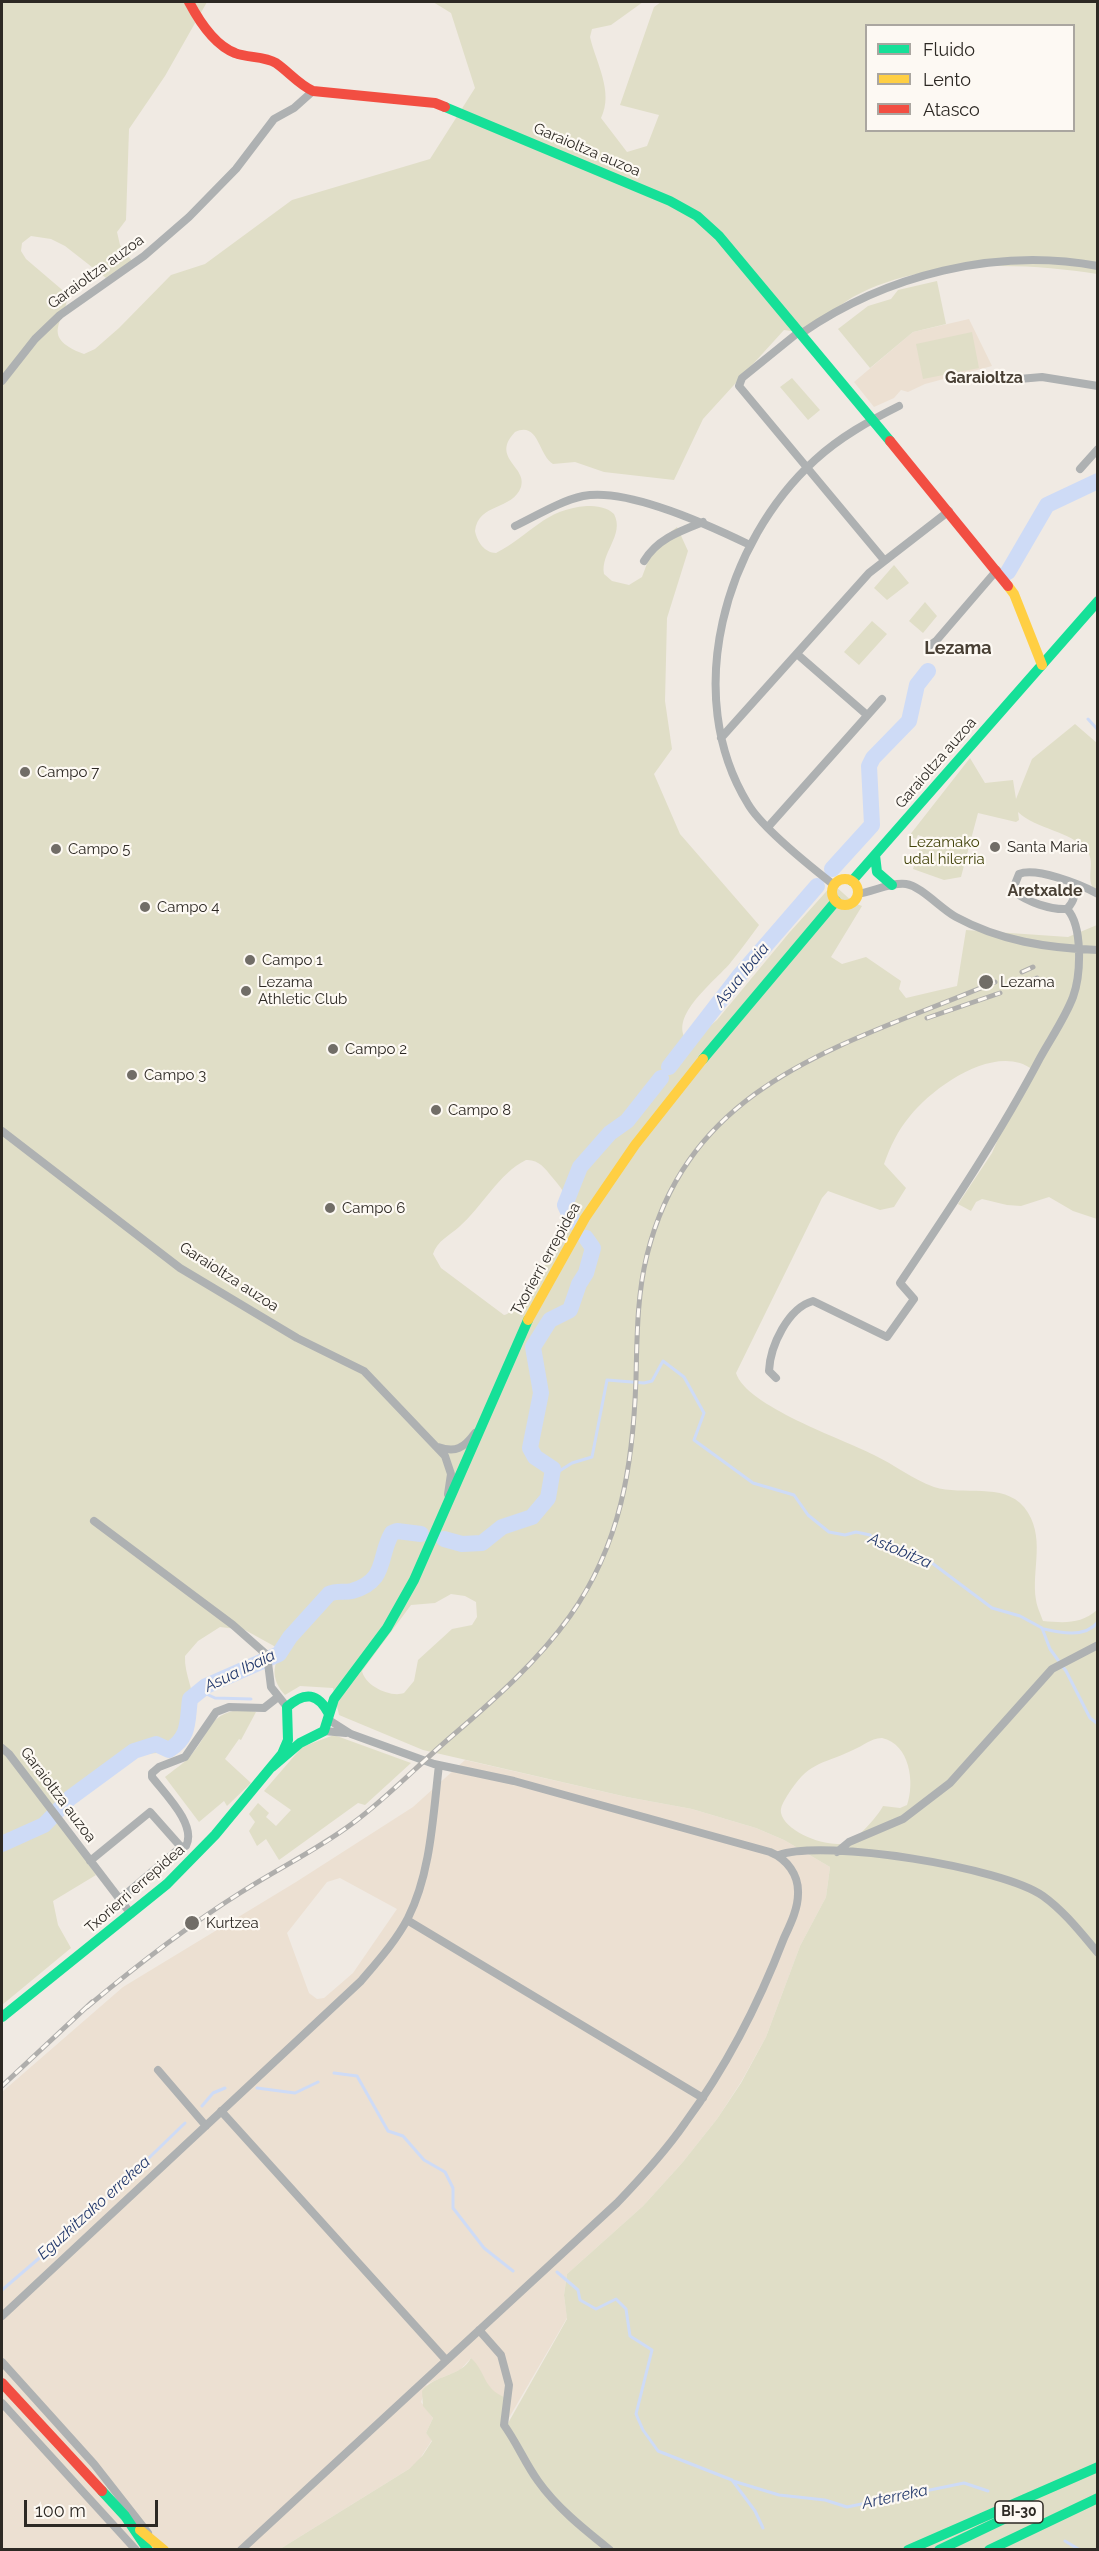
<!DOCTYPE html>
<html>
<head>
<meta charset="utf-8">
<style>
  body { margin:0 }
  #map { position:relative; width:1099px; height:2551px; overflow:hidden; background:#f0eae3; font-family:Raleway,sans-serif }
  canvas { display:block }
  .frame { position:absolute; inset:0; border:3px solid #2d2924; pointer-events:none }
  .legend { position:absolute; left:865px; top:24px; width:210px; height:108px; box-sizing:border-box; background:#fdf9f3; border:2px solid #aaa6a0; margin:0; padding:8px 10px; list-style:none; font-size:18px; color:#2d2924 }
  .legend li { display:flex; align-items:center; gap:12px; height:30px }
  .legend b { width:30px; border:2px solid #aaa6a0 }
  .scale { position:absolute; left:24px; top:2500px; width:134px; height:27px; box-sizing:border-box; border:3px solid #2d2924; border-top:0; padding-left:8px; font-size:18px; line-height:21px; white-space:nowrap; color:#2d2924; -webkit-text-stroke:4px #fdf9f3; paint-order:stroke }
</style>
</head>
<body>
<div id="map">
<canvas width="1099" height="2551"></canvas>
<div class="frame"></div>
<ul class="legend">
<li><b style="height:8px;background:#16e098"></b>Fluido</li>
<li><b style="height:8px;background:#ffcf43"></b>Lento</li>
<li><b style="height:8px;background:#f24e42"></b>Atasco</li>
</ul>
<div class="scale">100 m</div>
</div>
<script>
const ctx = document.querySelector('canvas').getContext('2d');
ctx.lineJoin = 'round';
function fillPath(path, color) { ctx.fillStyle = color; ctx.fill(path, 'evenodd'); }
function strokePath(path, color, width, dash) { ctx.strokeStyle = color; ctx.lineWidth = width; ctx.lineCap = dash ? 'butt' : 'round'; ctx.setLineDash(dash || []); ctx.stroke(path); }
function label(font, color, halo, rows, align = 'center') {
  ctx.font = font + ' Raleway,sans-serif'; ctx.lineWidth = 4.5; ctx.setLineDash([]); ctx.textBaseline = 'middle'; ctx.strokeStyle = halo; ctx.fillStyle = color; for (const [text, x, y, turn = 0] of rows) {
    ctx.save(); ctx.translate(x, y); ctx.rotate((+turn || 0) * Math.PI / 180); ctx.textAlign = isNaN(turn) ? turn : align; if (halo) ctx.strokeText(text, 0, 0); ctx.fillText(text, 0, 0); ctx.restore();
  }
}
fillPath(new Path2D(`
  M969 319 992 366 925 384 908 392 901 390 894 398 874 407 854 382 913 332Z
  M465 1760 627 1797 692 1809 756 1828 784 1840 830 1867 826 1897 800 1946 766 2037 741 2082 717 2119 682 2163 643 2206 567 2274 564 2295 567 2318 506 2423 507 2425H499L506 2416 471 2358 460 2370 427 2384 421 2402 433 2418 426 2433 432 2440 419 2460 409 2469 280 2549 2 2550V2092L123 1987 296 1882 413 1807ZM340 1878 397 1909 353 1973 324 1998 317 1999 309 1993 287 1933 327 1882Z`), '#ece0d2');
fillPath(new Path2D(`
  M2 2H207L165 76 129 129 126 220 117 232 120 245 132 261C127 276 120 277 106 278L65 246 51 239 31 236 22 243 21 251 26 259 67 294C69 319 36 336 84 354L95 349 119 328 171 275 205 264 292 200 430 159 475 88 451 13 433 2H643L611 25 592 29 590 37C596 63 614 92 601 118L627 152 647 146 659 115 620 105 654 7 661 2H1097V274C1023 262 921 259 853 297 836 307 821 321 806 333L784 330 703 419 674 480 604 472 575 462 553 464C538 455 539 421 515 432 490 458 528 467 521 487 513 510 478 503 475 531 477 542 485 553 496 553 531 535 544 509 587 506 597 506 607 507 614 514 625 535 600 553 604 574L612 581 629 585 642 577 654 545 677 527 688 551 667 618 665 701 672 749 654 774 680 834 759 925C750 937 741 950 731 962 718 979 671 1013 685 1038L697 1037 717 1020 789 933 833 884 854 903 862 906 831 957 842 964 866 957 901 981 899 989 906 998 957 986 966 930 1068 937 1097 925V1219L1073 1211 1049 1197 1021 1206 1007 1205 982 1199 976 1202 971 1211 958 1204 992 1153 1007 1118 1033 1070C997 1042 934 1086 910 1116 898 1130 890 1147 884 1164L906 1188 894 1207 880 1210 828 1191 822 1198 736 1373C746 1406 843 1439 874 1455 895 1465 912 1479 934 1487 963 1496 1003 1482 1024 1507 1047 1536 1031 1569 1036 1600 1037 1607 1041 1615 1043 1621 1065 1623 1081 1624 1097 1610V2549H280L409 2469 423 2455 432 2441 426 2433 433 2418 423 2406 422 2391C435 2374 461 2377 471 2358 487 2373 482 2388 506 2398V2416L500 2424 507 2425 567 2319 564 2295 567 2274 643 2206 682 2163 717 2119 741 2083 766 2037 800 1946 826 1897 830 1867 784 1840 756 1828 692 1809 627 1797 423 1750 339 1715 333 1688 300 1686 285 1695C272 1681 271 1665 283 1651L245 1630 220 1627 198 1641 185 1656C184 1675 195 1691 194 1711 192 1730 176 1750 157 1753 142 1755 130 1751 117 1761 95 1776 74 1797 55 1816L96 1875 53 1901 58 1925 71 1948 2 2005ZM866 26H1074V130H866ZM526 1160C538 1159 545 1168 552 1177 559 1185 569 1197 570 1208 572 1225 519 1315 504 1315L441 1268 433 1254C437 1241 450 1235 459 1227 482 1207 499 1173 526 1160ZM451 1594 465 1596 476 1602 477 1617 472 1625 452 1629 418 1660 414 1681 404 1693C391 1698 365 1686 362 1671L411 1605 435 1603ZM882 1738C910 1744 915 1783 907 1805L900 1808 883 1806C878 1816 858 1838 849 1842 832 1850 785 1833 781 1813 780 1807 784 1801 787 1796 809 1761 819 1766 853 1750 865 1745 869 1739 882 1738Z
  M937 281 946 324 913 332 870 368 838 329 868 306 891 299 898 290Z
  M972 332 979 368 923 379 916 344Z
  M792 378 820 410 808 420 780 387Z
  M894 565 909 583 887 600 874 588Z
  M925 602 937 616 923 633 909 621Z
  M872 621 887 634 859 665 844 652Z
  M1075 724 1097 743V894C1083 879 1097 864 1087 851 1070 830 1037 830 1018 812L1019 820 1016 822 978 813 961 877 944 880 913 869 923 837 918 835 916 839 909 836 970 758 985 783 1013 780 1016 799 1032 759Z
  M241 1709 256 1712 241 1740 239 1739 225 1759 251 1783 227 1806 224 1801 199 1822 165 1777C173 1770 184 1764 191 1755 212 1731 205 1716 241 1709Z
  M334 1735 411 1763 365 1805 358 1803 279 1860 266 1839 257 1846 249 1831 255 1822 249 1814 258 1803 269 1813 266 1817 276 1826 291 1810 264 1791 302 1747Z`), '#e0dec7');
strokePath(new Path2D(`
  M1088 719 1098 730
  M553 1475 572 1463 592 1457 607 1380 644 1383 652 1381 663 1361 684 1377 704 1413 694 1440 753 1483 794 1495 808 1515 829 1532 845 1535 856 1532 870 1535 880 1544 932 1563 992 1608 1020 1616 1042 1628 1050 1649 1066 1671 1090 1718 1098 1724
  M1044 1629C1061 1633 1085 1638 1098 1622
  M200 1691 215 1698 251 1699
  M334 2073 357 2076 388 2131 403 2136 424 2160 445 2172 453 2188V2208L484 2248 513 2271
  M257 2088 295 2093 318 2082
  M202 2106 213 2093 225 2088
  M557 2272 578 2290 580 2300 596 2309 616 2299 626 2309 630 2336 652 2350 636 2414 643 2430 658 2451 732 2480 755 2511 763 2528
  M2 2290 93 2212 185 2123
  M733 2481 779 2495 825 2500 847 2507 964 2483 988 2491
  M1065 2541 1080 2550`), '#cedbf6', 3);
strokePath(new Path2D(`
  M1008 572 1047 505 1098 481
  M832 869 872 825 869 766 873 758 909 721 917 685 928 671
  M669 1067 740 975 817 886
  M573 1222 565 1205 580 1167 610 1133 627 1121 661 1078
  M444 1539 462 1544 482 1543 502 1527 532 1517 548 1498 553 1469 535 1457 530 1448 541 1393 533 1347 550 1320 570 1310 579 1284 586 1273 593 1248 586 1238
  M2 1844 44 1825 70 1798 134 1751 156 1744 169 1750C190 1737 187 1722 190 1699L206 1686 279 1654 290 1637 329 1594C337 1590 344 1593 352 1591 388 1581 378 1556 392 1533L397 1531 421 1534`), '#cedbf6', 16);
strokePath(new Path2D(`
  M800 331 742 378 739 386 884 560
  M802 333C886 275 996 247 1098 266
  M1019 379 1042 377 1098 386
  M2 381 35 339 60 315 144 256 189 217 236 169 274 119 294 108 313 91
  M1080 469 1098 449
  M515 526C536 516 560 501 583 496 627 487 711 526 750 545
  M644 561C657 539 680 531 703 522
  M929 646 936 641 997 570
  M797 654 867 715
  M721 738 869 573 949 511
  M768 827 882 699
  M1072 883C1076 894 1075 900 1067 909 1051 910 1027 902 1015 892V884L1019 874C1036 867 1080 884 1098 894
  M834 885C811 867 762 828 748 804 681 695 725 542 815 460 840 437 869 421 899 406
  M857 894C873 892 891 882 906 884 921 886 941 909 956 917 1000 941 1047 948 1098 950
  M2 1131 180 1268 297 1338 364 1371 445 1456 451 1474 448 1494
  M776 1378 769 1371C770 1346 788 1308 813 1301L887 1337 914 1299 900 1283C949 1210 999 1136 1040 1058 1051 1038 1065 1018 1073 997 1081 975 1083 926 1067 909
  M438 1447C456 1453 464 1448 475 1433
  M94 1521 233 1625 267 1655 271 1687 287 1707
  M324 1731 346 1733
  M2 1748 9 1754 131 1914
  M837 1852 849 1842 903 1819 950 1783 1052 1669 1098 1645
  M779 1855C825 1839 1002 1867 1043 1896 1064 1911 1081 1933 1098 1953
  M90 1861 150 1812 181 1847
  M120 1899 181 1847 186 1846C197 1825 165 1794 152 1777V1773L159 1767 185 1757 216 1712 229 1707 264 1708 278 1697
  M407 1920 703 2098
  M158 2070 206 2126
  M221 2111 446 2360
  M2 2316 361 1981C378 1961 396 1941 408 1918 431 1873 433 1815 439 1765
  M479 2330 501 2355 509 2385 504 2425C517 2443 525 2463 538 2481 557 2508 585 2530 610 2550
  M2 2362 94 2464 148 2533
  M2 2403 136 2550
  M241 2550 617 2203C641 2178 665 2152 685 2123 727 2066 759 2003 784 1938 790 1925 798 1909 798 1894 799 1875 787 1859 770 1852L514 1781 434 1764 351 1734 329 1720`), '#aeb1b2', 8);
strokePath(new Path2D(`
  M445 107 670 201 697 216 719 236 890 441
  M875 855 877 872 892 885
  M852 881 1098 601
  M703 1059 836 901
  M272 1767 300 1743 324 1731 334 1699 387 1628 414 1580 528 1320
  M2 2017 167 1884 215 1835 282 1754 288 1740 287 1707C305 1691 318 1693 329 1714
  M102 2491 125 2516 148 2550
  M908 2550 1098 2467
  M939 2550 1031 2506
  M989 2550 1098 2498`), '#16e098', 10);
strokePath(new Path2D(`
  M1008 586 1014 594 1042 665
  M832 892a13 13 0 1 1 26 0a13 13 0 1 1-26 0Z
  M528 1320 585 1218 635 1145 703 1059
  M140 2530 164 2550`), '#ffcf43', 10);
strokePath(new Path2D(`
  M189 2C199 21 214 45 235 53 247 58 264 56 276 63 289 72 298 84 313 91L435 103 445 107
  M890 441 1008 586
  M2 2383 102 2491`), '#f24e42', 10);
const rail = new Path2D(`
  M1022 972 1033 967
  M1026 982 1037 978
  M927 1018 1000 993
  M87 2007C136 1966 186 1927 240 1893 277 1869 317 1850 353 1823 388 1797 418 1765 452 1736 494 1700 538 1661 570 1616 621 1544 633 1465 636 1379 637 1337 637 1295 647 1255 691 1078 850 1044 995 982
  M2 2086 92 2002`);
strokePath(rail, '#afaeac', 5);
strokePath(rail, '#fdf9f3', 3, [9]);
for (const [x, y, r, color] of [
  [25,772,6,"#716d67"],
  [995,847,6,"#716d67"],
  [56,849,6,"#716d67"],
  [145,907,6,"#716d67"],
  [250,960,6,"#716d67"],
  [986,982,8,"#716d67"],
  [246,991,6,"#716d67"],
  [333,1049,6,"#716d67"],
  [132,1075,6,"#716d67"],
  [436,1110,6,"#716d67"],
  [330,1208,6,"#716d67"],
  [192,1923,8,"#716d67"]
]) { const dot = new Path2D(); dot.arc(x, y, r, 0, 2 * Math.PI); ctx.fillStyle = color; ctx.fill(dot); strokePath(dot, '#fdf9f3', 2); }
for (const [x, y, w] of [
  [1019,2512,48]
]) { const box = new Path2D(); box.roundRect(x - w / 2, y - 11, w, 22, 4.5); ctx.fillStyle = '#fdf9f3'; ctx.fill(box); strokePath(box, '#2d2924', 1.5); }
label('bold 14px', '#2d2924', null, [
  ["BI-30",1019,2512]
]);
label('15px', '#2d2924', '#fdf9f3', [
  ["Garaioltza auzoa",587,150,23],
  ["Garaioltza auzoa",96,272,-36],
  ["Garaioltza auzoa",936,763,-49],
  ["Txorierri errepidea",546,1259,-61],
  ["Garaioltza auzoa",229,1277,33],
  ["Garaioltza auzoa",58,1795,53],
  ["Txorierri errepidea",135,1889,-41]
]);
label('15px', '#2d2924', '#fdf9f3', [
  ["Campo 7",37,772],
  ["Santa Maria",1007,847],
  ["Campo 5",68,849],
  ["Campo 4",157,907],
  ["Campo 1",262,960],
  ["Lezama",258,982],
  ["Athletic Club",258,999],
  ["Lezama",1000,982],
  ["Campo 2",345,1049],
  ["Campo 3",144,1075],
  ["Campo 8",448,1110],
  ["Campo 6",342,1208],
  ["Kurtzea",206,1923]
], 'left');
label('15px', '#43440b', '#fdf9f3', [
  ["Lezamako",944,842],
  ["udal hilerria",944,859]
]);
label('bold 16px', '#494035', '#fdf9f3', [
  ["Garaioltza",984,378],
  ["Aretxalde",1045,891]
]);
label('italic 16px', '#23396c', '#fdf9f3', [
  ["Asua Ibaia",742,975,-51],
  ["Astobitza",900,1551,23],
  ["Asua Ibaia",240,1671,-26],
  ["Eguzkitzako errekea",94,2208,-42],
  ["Arterreka",895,2497,-12]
]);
label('bold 18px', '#494035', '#fdf9f3', [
  ["Lezama",958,649]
]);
</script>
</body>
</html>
